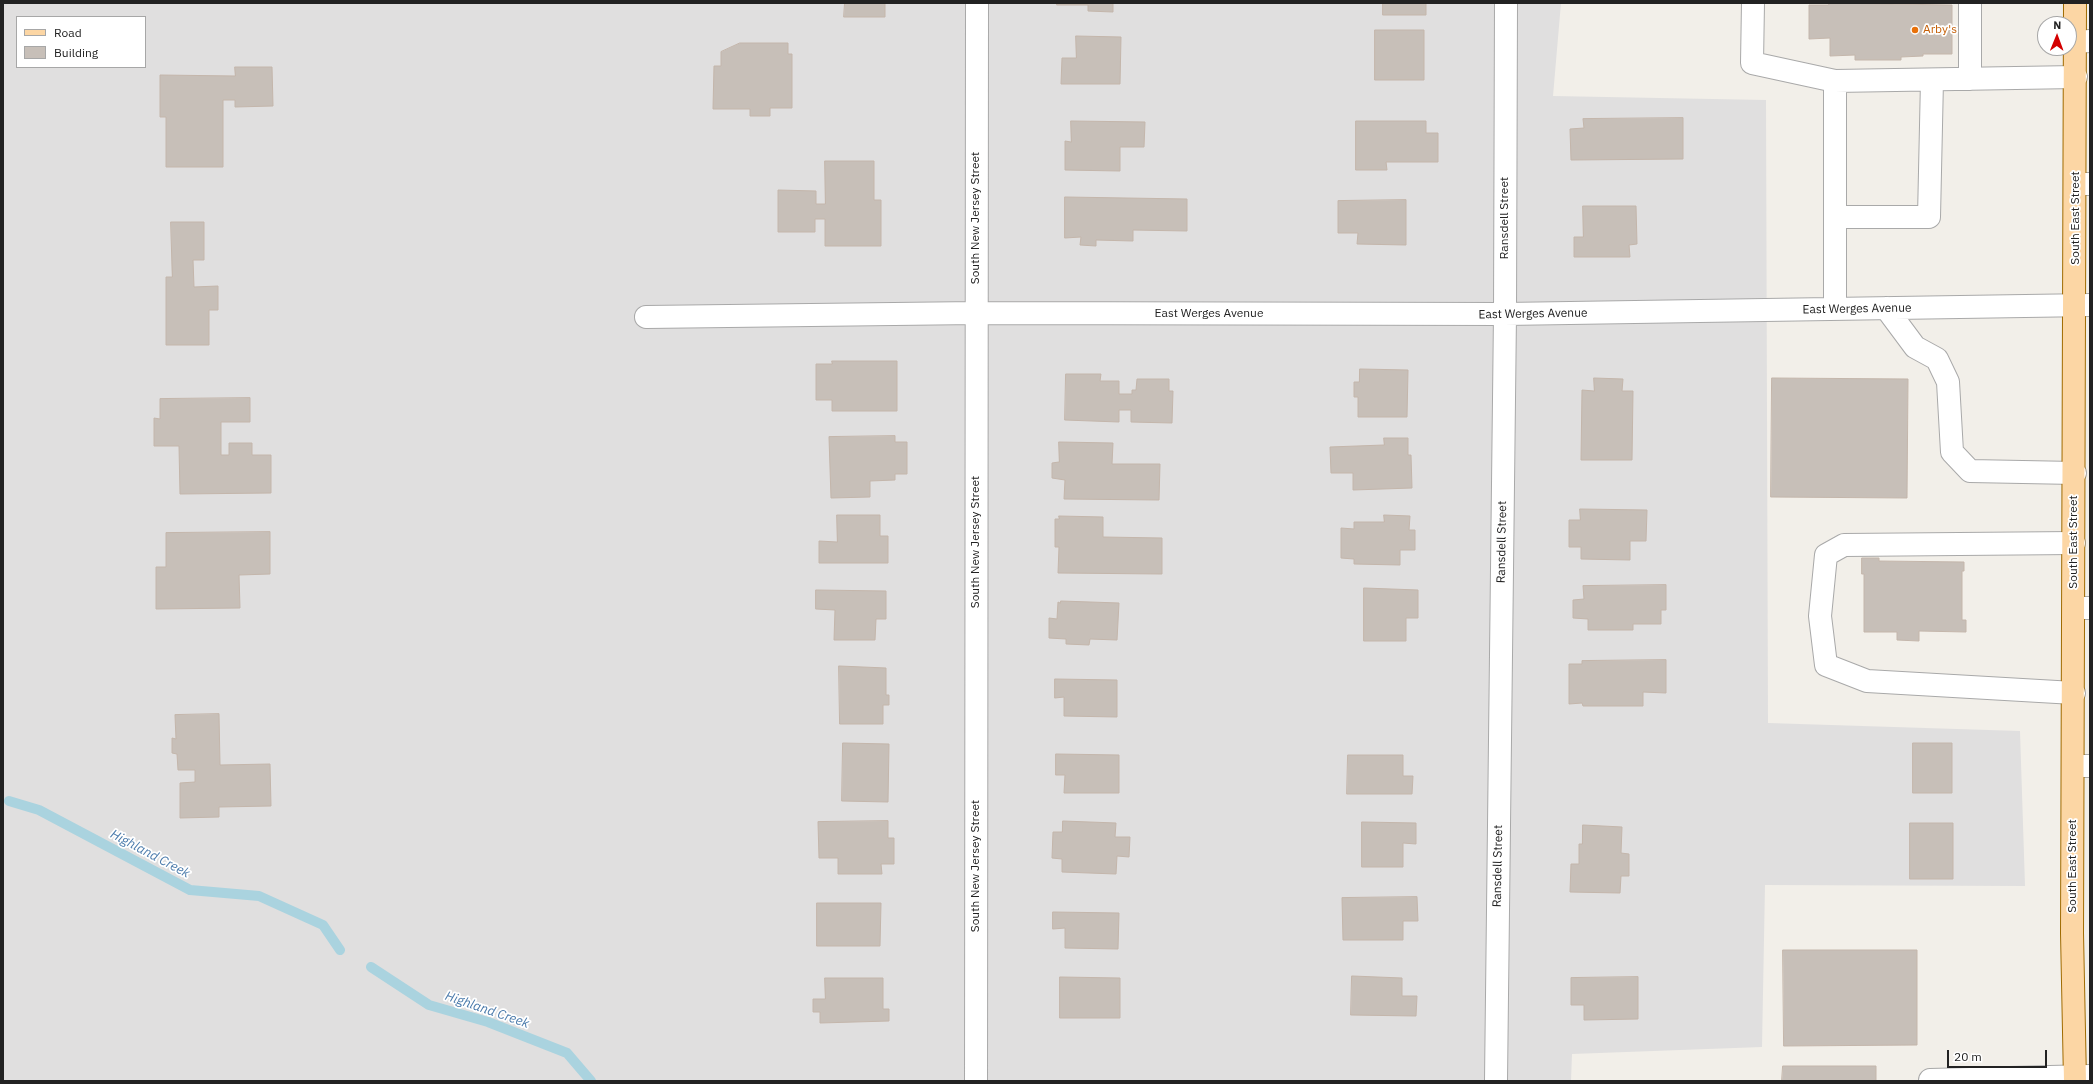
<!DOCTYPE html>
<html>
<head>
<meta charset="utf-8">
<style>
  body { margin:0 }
  #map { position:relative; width:2093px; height:1084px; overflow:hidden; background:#f2efe9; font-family:"IBM Plex Sans",sans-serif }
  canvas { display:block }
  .frame { position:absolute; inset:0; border:4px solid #222; pointer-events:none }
  .legend { position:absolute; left:16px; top:16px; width:130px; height:52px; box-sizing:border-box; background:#fff; border:1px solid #a7a7a7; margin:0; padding:5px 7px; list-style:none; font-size:12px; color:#222 }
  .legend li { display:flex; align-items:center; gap:8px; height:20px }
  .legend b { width:20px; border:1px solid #a7a7a7 }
  .north { position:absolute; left:2037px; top:16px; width:40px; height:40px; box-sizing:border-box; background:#fff; border:1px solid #a7a7a7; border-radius:50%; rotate:1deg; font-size:11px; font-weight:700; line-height:16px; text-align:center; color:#222 }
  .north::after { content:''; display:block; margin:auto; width:14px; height:18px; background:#d40000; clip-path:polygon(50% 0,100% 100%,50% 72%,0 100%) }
  .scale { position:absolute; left:1947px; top:1050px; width:100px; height:18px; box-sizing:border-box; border:2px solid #222; border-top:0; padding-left:5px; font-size:12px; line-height:14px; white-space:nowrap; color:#222; -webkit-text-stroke:3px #fff; paint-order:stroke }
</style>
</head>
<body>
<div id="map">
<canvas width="2093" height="1084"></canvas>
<div class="frame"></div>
<ul class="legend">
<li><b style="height:5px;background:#fcd6a4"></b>Road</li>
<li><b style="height:11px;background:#c7bfb8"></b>Building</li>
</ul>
<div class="north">N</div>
<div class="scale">20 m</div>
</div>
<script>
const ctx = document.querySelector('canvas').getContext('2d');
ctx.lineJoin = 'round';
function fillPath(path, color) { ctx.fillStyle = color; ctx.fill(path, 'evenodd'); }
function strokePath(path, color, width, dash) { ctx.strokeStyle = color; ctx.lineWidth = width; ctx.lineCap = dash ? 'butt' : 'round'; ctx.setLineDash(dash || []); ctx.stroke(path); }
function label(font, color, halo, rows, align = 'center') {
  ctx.font = font + ' "IBM Plex Sans",sans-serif'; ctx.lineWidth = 3.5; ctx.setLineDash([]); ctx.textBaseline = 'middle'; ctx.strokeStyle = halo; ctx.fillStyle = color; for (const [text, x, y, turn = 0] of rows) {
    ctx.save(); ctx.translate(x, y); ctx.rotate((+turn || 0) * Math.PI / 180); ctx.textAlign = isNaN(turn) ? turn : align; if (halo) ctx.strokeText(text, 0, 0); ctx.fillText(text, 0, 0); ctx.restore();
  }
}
fillPath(new Path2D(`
  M3 3H1561L1553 96 1766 100 1768 723 2020 731 2025 886 1765 885 1762 1047 1572 1054 1571 1081H3ZM17 17H145V67H17Z`), '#e0dfdf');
strokePath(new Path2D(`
  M9 801 39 810 190 890 259 896 323 925 340 950
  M371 967 429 1005 488 1022 567 1053 591 1081`), '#aad3df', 10);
const building = new Path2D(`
  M845 3H885V17H844Z
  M1057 3H1113V12L1088 11V5H1057Z
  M1383 3H1426V15H1383Z
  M1830 3 1952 5V54H1923V56L1901 57V60H1855V55L1830 56V38L1809 39V5H1828Z
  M1375 30H1424V80H1375Z
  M1076 36 1121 37 1120 84H1061L1062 58H1076Z
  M740 43H788V54H792V108H770V116H750V109H713L714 66H721V52Z
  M235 67H272L273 106 235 107V100H223V167H166V117H160V75L235 76Z
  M1683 118V159L1571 160 1570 129 1584 128 1583 119Z
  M1071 121 1145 122 1144 147H1120V171L1065 170V141L1071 142Z
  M1356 121H1426V133H1438V162H1386L1387 170H1356Z
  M825 161H874V200H881V246H825V219H815V232H778V190L816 191V204H825Z
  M1065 197 1187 199V231L1133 230V241L1096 240V246L1080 245 1081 237 1065 238Z
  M1406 200V245L1357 244 1358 233H1338V201Z
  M1583 206H1636L1637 244 1629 245 1630 257H1574V237H1583Z
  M171 222H204V260H193L194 287 218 286V310H209V345H166V277H172Z
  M832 361H897V411H832V400H816V364H832Z
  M1360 369 1408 370 1407 417H1358V397H1354V382H1359Z
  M1066 374H1101L1100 381H1119V394H1132V390H1136L1137 379H1169V391H1173L1172 423 1131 422V410H1119V422L1065 420Z
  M1594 378 1623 379 1622 391H1633L1632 460H1581L1582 390 1594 391Z
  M1772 378 1908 379 1907 498 1771 497Z
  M250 398V422H221V455H229V443H252V455H271V493L180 494 179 446H154V418L160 419V399Z
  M895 436V442H907V474H895V480L870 481V497L831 498 829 437Z
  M1384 438H1408V455H1411L1412 488 1353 490V473H1331L1330 447 1384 445Z
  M1059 442 1113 443 1112 464H1160L1159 500 1064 499 1065 480 1052 478V463L1059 462Z
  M1580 509 1647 510 1646 541H1630V560L1581 559V547H1569V520H1580Z
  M837 515H880V536H888V563H819V541L837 542Z
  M1384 515 1410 516 1409 530H1415V550H1400V565L1354 564V559L1341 558V528L1354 529V522H1384Z
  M1059 516 1103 517V537L1162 538V574L1058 573 1059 547H1055V519H1059Z
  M270 532V574L239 575 240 608 156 609V567H166V533Z
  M1862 558H1879V561L1964 562V571H1962V620H1966V632L1919 631V641L1897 640V632H1864V574H1862Z
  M1666 585V610H1661V624H1633V630H1588V619L1573 618V600L1584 599 1583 586Z
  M1364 588 1418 590V618H1406V641H1364Z
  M816 590 886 591V619H876L875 640H834L835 610 816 609Z
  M1061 601 1119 603 1117 640 1090 639 1089 645 1066 644V639L1049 638V618L1057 619 1058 602 1060 603Z
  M1666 660V693L1643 692V706H1583L1582 703 1569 704V664H1582V661Z
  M839 666 886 668V695H889V705H883V724H840Z
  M1055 679 1117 680V717L1064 716V697L1055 698Z
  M219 714 220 765 270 764 271 806 219 807V817L180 818V783L195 782V770H178L177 754 172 753V738L176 739 175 715Z
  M843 743 889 744 888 802 842 801Z
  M1913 743H1952V793H1913Z
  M1056 754 1119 755V793H1064L1065 775H1056Z
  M1348 755H1403V776H1413L1412 794H1347Z
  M888 821V838H894V864H881L882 874H838V858H819L818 822Z
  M1063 821 1116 823 1115 837H1130L1129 857 1117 856 1116 874 1062 872V859L1052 858 1053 832H1062Z
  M1362 822 1416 823V844L1403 843V867H1362Z
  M1910 823H1953V879H1910Z
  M1583 825 1622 827 1621 853 1629 854V876H1621L1620 893 1570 892 1571 864H1579V844H1582Z
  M1417 897 1418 921H1403V940H1343L1342 898Z
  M817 903H881L880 946H817Z
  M1053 912 1119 913 1118 949 1065 948V928L1053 929Z
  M1783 950H1917V1045L1784 1046Z
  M1352 976 1402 978V996H1417L1416 1016 1351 1015Z
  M1060 977 1120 978V1018H1060Z
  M1638 977V1019L1584 1020V1005H1571V978Z
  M825 978H883V1009H889V1021L820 1023V1012H813V999H825Z
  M1783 1066H1876V1081H1782Z`);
fillPath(building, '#c7bfb8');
strokePath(building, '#c4b6ab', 1);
const minor = new Path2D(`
  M1753 3 1752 63 1835 81
  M1970 3V79
  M2075 42 2090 41
  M2076 184H2090
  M1835 217H1929L1932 80
  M1886 308 1915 347 1937 359 1948 382 1952 452 1970 471 2075 473
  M1835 309V81L2076 77
  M646 317 976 313 1505 314 2090 305
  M2074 608H2090
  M2074 693 1867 681 1826 665 1820 616 1826 555 1844 545 2074 543
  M2073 766H2090
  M1930 1080 2090 1076
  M976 1081 977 3
  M1496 1081 1505 314 1506 3`);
const major = new Path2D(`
  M2075 1081 2072 933 2075 3`);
strokePath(minor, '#a9a9a9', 24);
strokePath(major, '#a06b00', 24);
strokePath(minor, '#fff', 22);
strokePath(major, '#fcd6a4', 22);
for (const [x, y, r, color] of [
  [1915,30,4,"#e8710a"]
]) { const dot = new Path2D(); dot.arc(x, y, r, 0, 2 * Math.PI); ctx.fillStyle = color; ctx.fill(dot); strokePath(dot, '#fff', 1.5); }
label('12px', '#c56008', '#fff', [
  ["Arby's",1923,30]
], 'left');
label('12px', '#222', '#fff', [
  ["South New Jersey Street",976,218,-90],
  ["Ransdell Street",1505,218,-90],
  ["South East Street",2076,218,-90],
  ["East Werges Avenue",1857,309,-1],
  ["East Werges Avenue",1209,314],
  ["East Werges Avenue",1533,314,-1],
  ["South New Jersey Street",976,542,-90],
  ["Ransdell Street",1502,542,-89],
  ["South East Street",2074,542,-90],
  ["South New Jersey Street",976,866,-90],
  ["Ransdell Street",1498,866,-89],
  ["South East Street",2073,866,-90]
]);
label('italic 13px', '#4a7aab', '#fff', [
  ["Highland Creek",150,854,28],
  ["Highland Creek",487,1010,19]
]);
</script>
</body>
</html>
